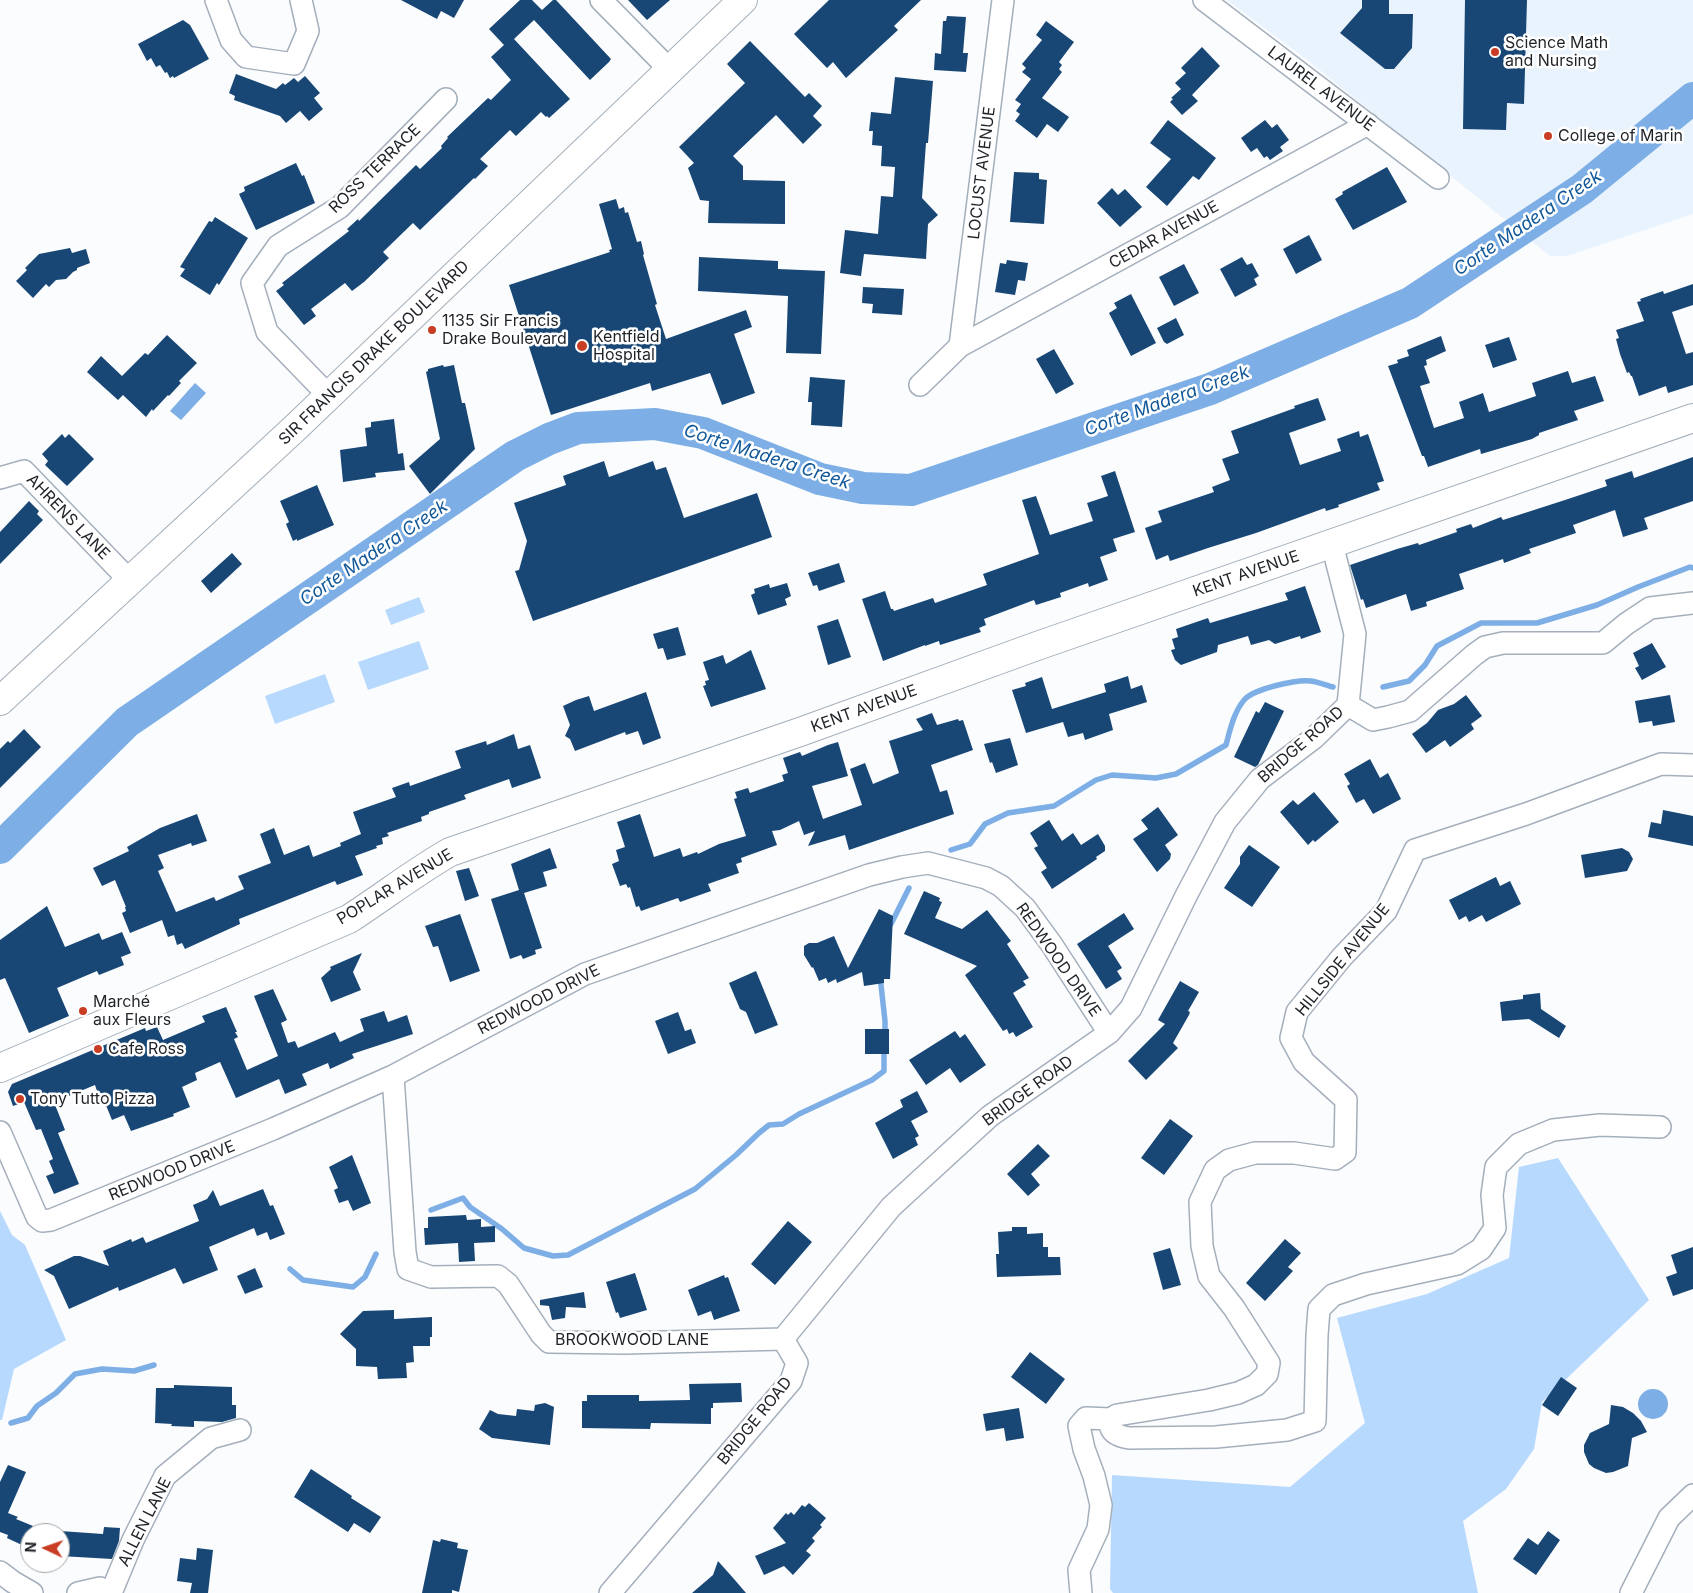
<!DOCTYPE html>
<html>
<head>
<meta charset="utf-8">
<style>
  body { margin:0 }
  #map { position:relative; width:1693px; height:1593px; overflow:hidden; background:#fafcfe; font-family:Inter,sans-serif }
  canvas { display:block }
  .north { position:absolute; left:20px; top:1523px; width:50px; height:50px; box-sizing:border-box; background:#fff; border:1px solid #a5a7a9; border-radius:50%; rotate:273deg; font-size:14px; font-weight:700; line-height:20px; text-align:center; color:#1f2328 }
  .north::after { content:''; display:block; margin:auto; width:18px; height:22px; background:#c83d23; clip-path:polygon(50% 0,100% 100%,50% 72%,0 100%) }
</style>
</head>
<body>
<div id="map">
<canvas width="1693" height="1593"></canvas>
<div class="north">N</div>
</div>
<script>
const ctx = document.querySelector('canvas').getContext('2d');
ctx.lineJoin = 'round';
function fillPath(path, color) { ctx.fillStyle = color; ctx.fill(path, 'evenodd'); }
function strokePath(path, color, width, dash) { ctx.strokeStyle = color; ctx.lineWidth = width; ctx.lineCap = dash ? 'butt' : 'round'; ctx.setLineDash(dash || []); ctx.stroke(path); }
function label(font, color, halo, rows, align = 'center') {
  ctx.font = font + ' Inter,sans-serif'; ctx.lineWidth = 5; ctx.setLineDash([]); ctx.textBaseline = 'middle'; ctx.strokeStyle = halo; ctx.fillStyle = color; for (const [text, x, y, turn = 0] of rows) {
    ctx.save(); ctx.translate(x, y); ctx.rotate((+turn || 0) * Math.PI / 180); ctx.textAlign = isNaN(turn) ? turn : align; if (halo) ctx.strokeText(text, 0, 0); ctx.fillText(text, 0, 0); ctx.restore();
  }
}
fillPath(new Path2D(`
  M1227 0H1693V214L1567 256H1550L1306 59Z`), '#e9f3fe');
fillPath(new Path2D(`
  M419 597 425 612 391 625 385 610Z
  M419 641 429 669 368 690 358 662Z
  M325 674 335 702 275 724 265 696Z
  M1558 1158 1649 1300 1542 1402 1534 1449 1506 1489 1463 1521 1478 1593H1113L1110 1589 1112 1475 1290 1487 1365 1423 1337 1318 1427 1294 1509 1258 1519 1167Z
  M0 1211 12 1235 25 1245 66 1340 14 1369 2 1420H0Z`), '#b8d9fe');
fillPath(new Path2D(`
  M195 383 206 393 181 420 170 411Z
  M1638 1404a15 15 0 1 1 30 0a15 15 0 1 1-30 0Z`), '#7daee5');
strokePath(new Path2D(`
  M1383 687 1409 681 1425 665 1437 646 1481 623H1537L1597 605 1638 587 1690 567 1693 568
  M951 850 970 844 985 824 1008 813 1054 806 1096 780 1112 775 1156 778 1176 774 1226 745C1230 730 1234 711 1245 699 1255 689 1296 679 1311 681 1318 682 1326 685 1333 687
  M891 924 909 888
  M880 976 885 1021V1036
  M431 1210 463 1198 470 1207 502 1229 524 1248 553 1256 568 1255 695 1189 736 1155 759 1133 769 1125 783 1124 799 1114 872 1080 884 1071V1048
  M290 1269 303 1280 353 1287 365 1277 376 1254
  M11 1423 28 1418 37 1406 56 1393 75 1374 102 1369 134 1371 154 1365`), '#7daee5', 5.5);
strokePath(new Path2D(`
  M0 848 127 722 515 456 549 439 578 428 655 424 703 433 820 479 863 488 911 490 1210 389 1410 303 1582 189 1693 98`), '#7daee5', 32);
fillPath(new Path2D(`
  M401 0H464L454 18 441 11 437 19Z
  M520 0H532L542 10 553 0H556L611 59 609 62 590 80 534 20 514 39 570 99 549 118 547 116 546 117 541 112 516 136 510 130 480 159 488 166 475 179 474 178 420 230 413 223 383 252 389 258 364 282 352 291 345 283 311 309 316 316 304 325 276 291 284 285 282 283 349 231 347 229 358 219 359 221 416 165 420 169 442 148 441 146 448 138 447 137 488 98 491 100 511 80 491 57 504 45 489 29Z
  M628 0H670L647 20Z
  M829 0H921L894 26 898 30 846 78 833 62 827 68 794 34Z
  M1362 0H1389V14H1413L1412 48 1394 69H1385L1340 33 1362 8Z
  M1465 0H1527L1524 104 1507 103 1506 130 1463 129Z
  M947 16 966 17 963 53H968L966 72 934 70 935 53 941 54 943 21H946Z
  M183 20 190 25 209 59 174 78 173 76 170 78 167 72 165 73 160 65 156 67 151 58 147 61 138 44Z
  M1046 21 1074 42 1059 62 1062 65 1059 69 1062 72 1042 98 1069 117 1058 132 1047 124 1037 138 1015 121 1020 114 1016 111 1021 104 1015 100 1031 79 1022 72 1026 68 1022 64 1042 40 1036 35Z
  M750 41 805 97 809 93 822 106 813 116 822 125 803 144 776 115 733 156 743 166V180L785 181V224L708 223 709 201 700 200 688 168 694 163 679 147 745 83 727 64Z
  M1202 47 1220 66 1192 95 1198 101 1182 115 1170 102 1173 99 1171 98 1181 89 1175 83 1186 73 1181 68Z
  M236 74 276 89 283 83 285 85 294 78 298 82 305 76 320 93 314 98 323 109 309 121 300 111 286 123 280 116 234 100 235 96 229 93Z
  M895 77 933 81 928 143H926L922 198 938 215 928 224 926 259 864 254 861 276 840 273 845 230 878 234 881 196 893 197 895 167 881 166 882 146 872 145 873 131H869L871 112 891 114Z
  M1168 120 1216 158 1199 180 1193 176 1167 206 1146 187 1171 159 1150 143Z
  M1265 120 1272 128 1277 124 1289 140 1280 147 1283 151 1270 160 1267 156 1264 158 1257 148 1251 152 1241 138Z
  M296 163 302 176 304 175 315 203 256 230 239 194 245 191 244 187Z
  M1387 167 1407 202 1353 230 1335 199 1343 194 1342 192Z
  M1014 172 1039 173V179L1047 180 1044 224 1010 222Z
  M1112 188 1118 195 1125 189 1142 207 1120 227 1097 203Z
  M616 199 619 209 624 207 625 213 628 212 637 242 641 241 644 254 643 255 657 304 655 305 666 339 746 310 752 327 734 334 755 393 722 405 710 373 652 391 650 383 551 415 509 285 610 252 609 250 612 249 599 204Z
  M215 217 248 238 219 285 217 283 210 295 180 276 185 269 180 267 209 221 212 222Z
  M1309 235 1322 260 1296 274 1283 249Z
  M70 248 72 253 86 249 90 263 77 268V270L73 272 66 279 56 280 49 287 46 284 33 298 16 281 27 270 25 268 39 254Z
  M699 257 778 261V269L825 271 821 354 786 353 788 296 698 291Z
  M1242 257 1247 265 1252 263 1259 276 1254 279 1257 285 1235 297 1220 269Z
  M1007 260 1028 263 1025 281 1018 280 1015 295 995 292 1000 263 1006 264Z
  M1184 264 1199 293 1174 306 1159 277Z
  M1693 284V305L1672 312 1686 354 1693 352V385L1668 393 1666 386 1639 396 1632 376H1631L1629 372 1627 373 1620 354 1616 339 1619 338 1616 330 1644 321 1637 302 1641 301 1640 299 1663 291 1664 294Z
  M863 287 904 289 902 315 872 313 873 304 862 303Z
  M1131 294 1156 343 1131 356 1109 313 1117 308 1114 303Z
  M1176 318 1184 335 1167 344 1164 342 1157 328Z
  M167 335 197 363 179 381 181 383 169 396 168 395 153 411 152 409 146 417 123 395 118 400 87 372 101 356 122 376 145 353 148 355Z
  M1441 336 1446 351 1426 360 1427 365 1424 366 1430 383 1420 386 1434 428 1464 418 1459 402 1483 393 1489 412 1536 396 1532 383 1568 371 1572 383 1595 376 1604 401 1574 411 1578 420 1539 433V435L1532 439 1481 454 1480 449 1428 467 1424 456H1422L1388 366 1398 363 1397 360 1409 356 1407 350Z
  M1509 337 1517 360 1493 368 1485 345Z
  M1054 349 1074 384 1056 394 1036 359Z
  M443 365 444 367 454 365 462 403H465L475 449 430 494 409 466 440 439 426 372 428 371V369Z
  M810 377 845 380 842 427 811 425 812 402H808Z
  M1318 398 1326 420 1289 433 1300 465 1341 451 1337 439 1359 431 1360 437 1368 434 1384 481 1377 483 1380 490 1338 505 1339 507 1326 511 1325 508 1256 533 1208 548 1170 561 1168 555 1156 560 1145 528 1162 522 1158 511 1214 492 1212 487 1230 480 1222 459 1239 453 1231 431 1295 408 1294 406Z
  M394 419 398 454 403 453 405 470 375 473 376 477 343 482 340 450 367 446 365 428 371 427V422Z
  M62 434 65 438 69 434 94 459 67 486 45 465 48 461 42 454Z
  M1693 457V501L1644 518 1648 529 1623 537 1615 510 1573 525 1576 533 1529 549 1531 553 1504 563 1503 559 1459 574 1464 589 1426 602 1427 606 1411 611 1406 594 1366 608 1363 599 1361 600 1350 565 1397 549 1418 543 1419 545 1457 532 1456 529 1471 524 1473 528 1501 517 1503 520 1565 500 1607 486 1605 480 1632 471 1634 478Z
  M604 461 609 477 653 461 656 470 666 467 684 518 757 493 772 537 533 621 515 571 519 570 527 541 514 503 566 485 563 476Z
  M1115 471 1135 532 1113 539 1117 551 1100 557 1108 580 1089 587 1088 583 1060 593 1061 597 1036 605 1034 600 984 619 986 625 979 628 981 632 940 645 939 641 925 646V645L883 661 862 599 885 591 891 609H893L894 611 933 598 935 603 987 585 983 574 1039 554 1022 500 1036 496 1050 535 1093 521 1087 503 1108 496 1101 476Z
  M317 485 334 525 297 541V539L293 541 286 524 289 522 280 501Z
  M29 501 39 511 37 514 43 520 0 564V532Z
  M232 553 242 564 211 593 201 581Z
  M839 563 845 582 819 591 817 585 813 586 808 573Z
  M787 583 791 596 785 599 787 605 758 615 751 595 755 593 754 589 769 584 770 588Z
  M1305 586 1321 632 1301 639 1300 636 1275 644 1269 640 1251 645 1248 636 1218 645 1217 652 1181 665 1175 660 1171 650 1175 649 1172 639 1178 637 1176 629 1208 618 1210 623 1288 600 1285 593Z
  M838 619 851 657 828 665 817 626Z
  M678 627 686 655 667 660 663 648 658 649 653 634Z
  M1652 643 1666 667 1642 680 1635 668 1639 666 1633 653Z
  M751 650 766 689 711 707 703 686 706 685 705 681 709 680 703 662 723 655 726 664Z
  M1128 676 1131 689 1142 685 1147 702 1109 714 1113 730 1085 740 1083 733 1068 737 1063 722 1026 733 1012 690 1026 686 1025 683 1042 677 1052 709 1106 692 1104 684Z
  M646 692 661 738 643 745 638 731 626 735 625 732 575 751 570 739 565 736 570 725 563 706 576 700 589 696 594 711Z
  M1466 695 1482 716 1471 724 1474 729 1450 747 1445 740 1426 753 1412 734 1427 723 1438 710 1454 704Z
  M1670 695 1675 722 1653 726 1652 721 1639 723 1635 701Z
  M1265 702 1284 711 1258 765 1255 767 1234 757 1256 711 1259 713Z
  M932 713 937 725 958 719 959 721 963 720 973 750 931 765 940 792 947 790 954 814 849 850 845 835 808 846 815 831 804 835 799 821 780 830 772 831 777 845 741 858 742 862 736 864 739 873 708 884 711 891 680 902 678 898 641 911 639 906 636 907 630 887 628 888 626 884 620 886 612 864 619 861 616 850 625 847 617 822 640 814 654 857 680 848 683 857 697 852 698 854 719 844 746 836 734 799 737 798 735 792 748 788 750 793 784 781 782 775 788 773 783 758 800 752 802 756 828 745 838 742 848 776 812 786 823 819 862 805 850 769 865 763 873 784 899 773 889 741 923 730 916 719Z
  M24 729 41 747 0 788V749L8 741 10 743Z
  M514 734 518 749 530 745 541 778 512 788 509 779 464 795 466 799 429 812V814L421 817 422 821 387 833 389 836 382 838 383 844 376 846 377 848 355 856 363 875 337 885 335 881 239 919 240 924 185 949 182 943 177 945 174 935 168 937 162 920 130 933 122 913 126 911 125 907H126L115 880 102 886 93 868 129 851 127 847 160 828 197 814 207 841 192 846 191 843 158 855 164 868 158 871 176 912 214 897 216 901 244 889 238 876 271 863 260 834 274 828 284 855 309 845 313 857 341 846 340 843 361 834 353 812 396 797 392 788 409 782 410 786 461 768 455 751 486 741 487 745Z
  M1010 738 1018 765 996 773 992 762 990 763 984 744Z
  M1370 759 1380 778 1388 773 1401 799 1373 814 1364 799 1356 803 1347 786 1350 784 1344 774Z
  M1314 792 1339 822 1315 842 1313 840 1308 845 1280 812 1293 800 1298 805Z
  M1158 807 1178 835 1165 845 1171 854 1170 859 1157 872 1133 839 1148 829 1141 820Z
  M1663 810 1693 816V846L1648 837 1651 822 1661 824Z
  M1049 820 1062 841 1073 833 1081 845 1098 834 1105 846V851L1096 857 1097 859 1052 889 1041 872 1047 868 1034 848 1038 846 1030 833Z
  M1249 845 1280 867 1252 907 1224 888 1240 864V857Z
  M550 848 557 868 543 872 547 886 524 893 542 948 535 950 536 954 523 959 521 955 510 959 491 899 519 890 511 864Z
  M1622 848 1629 852 1633 859 1627 871 1585 878 1581 855Z
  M469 868 479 896 465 901 456 871Z
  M1496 877 1500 886 1510 881 1521 904 1486 922 1482 915 1469 922 1466 916 1459 920 1449 900Z
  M924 891 940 898 939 901 942 902 935 918 962 929 987 910 1011 941 1007 944 1029 978 1023 981 1026 985 1013 993 1033 1027 1016 1037 1013 1032 1009 1034 1007 1029 1003 1031 965 975 977 966 904 934Z
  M47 906 65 947 99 933 102 940 122 932 131 953 121 957 124 965 99 975 97 971 57 988 69 1016 29 1033 5 978 0 980V940Z
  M879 909 893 916 890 979H884V983L864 986 862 972 837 983 836 979 828 983 826 978 819 981 813 967 812 968 804 955V946L809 943H817L834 936 848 968Z
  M1124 913 1134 929 1108 946 1122 968 1117 971 1122 979 1106 989 1077 944Z
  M460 914 480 971 450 982 438 946 433 947 425 926Z
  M362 953 353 972 361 990 331 1002 321 978 331 969 330 967Z
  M756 971 778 1025 755 1034 746 1012 740 1009 729 983Z
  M1180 981 1199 992 1188 1011 1190 1012 1189 1015 1173 1043 1178 1048 1146 1080 1128 1061 1165 1024 1158 1020Z
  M273 989 287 1020 281 1023 288 1043 295 1041 298 1048 335 1032 340 1042 364 1031 360 1019 384 1011 388 1022 407 1015 413 1034 352 1054 354 1058 330 1069 328 1063 302 1074 307 1085 285 1094 279 1079 236 1098 220 1062 195 1073 197 1080 182 1087 190 1107 173 1114 174 1116 131 1131 124 1115 112 1120 101 1093 98 1094 95 1085 54 1102 65 1130 58 1133 79 1184 54 1194 46 1176 54 1173 49 1161 53 1159 41 1129 36 1130 24 1102 13 1106 8 1092 12 1084 145 1028 146 1031 157 1027 163 1040 205 1022 202 1016 226 1007 237 1032H235L238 1037 234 1039 247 1070 278 1056 254 996Z
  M1540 993 1541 1009 1566 1026 1559 1038 1529 1019 1502 1021 1500 1002 1523 999V995Z
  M678 1012 685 1031 691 1029 696 1043 668 1054 655 1021Z
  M865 1029H889V1054H865Z
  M955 1031 960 1038 965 1034 986 1065 960 1083 950 1068 926 1085 909 1060Z
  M917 1091 928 1112 911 1121 919 1136 915 1138 918 1145 893 1159 875 1123 903 1107 900 1100Z
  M1170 1119 1193 1136 1164 1175 1141 1158Z
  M1038 1144 1050 1156 1031 1174 1040 1185 1028 1196 1007 1174Z
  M352 1155 371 1203 353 1211 348 1200 339 1203 334 1190 338 1188 329 1167Z
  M263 1189 270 1206 273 1205 285 1234 270 1240 267 1232 257 1236 254 1228 209 1247 218 1270 183 1284 175 1268 119 1291 118 1287 69 1309 54 1276 44 1270 74 1256H80L109 1266 103 1251 131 1239 132 1242 143 1237 146 1243 199 1221 193 1205 207 1199 213 1190 220 1206Z
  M466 1215 467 1220 481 1219V1227L495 1226V1242L474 1243 475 1261 459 1262 458 1243 425 1245 424 1228H428V1217Z
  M788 1221 812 1242 775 1285 751 1264Z
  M1012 1227H1027V1234L1043 1233V1247H1048V1257H1060L1061 1275 997 1277 996 1254H999L998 1232 1012 1231Z
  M1285 1239 1301 1253 1288 1267 1293 1271 1265 1301 1246 1283Z
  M1693 1247V1289L1673 1296 1666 1277 1677 1273 1671 1255Z
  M1170 1248 1181 1285 1163 1290 1153 1253Z
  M255 1268 263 1287 245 1294 237 1276Z
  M635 1273 647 1310 620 1318 618 1312 616 1313 606 1282Z
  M724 1275 725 1278 728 1277 740 1311 714 1320 711 1311 698 1316 688 1290Z
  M584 1292 586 1308 566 1307 565 1318 552 1320 549 1306 540 1305V1300Z
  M394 1310V1319L432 1317V1337H430V1346H413L414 1362 406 1363 407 1378 378 1379 377 1367 356 1366V1349L340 1334 363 1311Z
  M1030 1352 1065 1379 1046 1404 1011 1377Z
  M1561 1377 1577 1388 1558 1416 1542 1405Z
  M741 1383 742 1402 713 1403V1408H711V1424L651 1423 650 1429 582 1428V1401H587V1395H639V1401L690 1400 689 1384Z
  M174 1385 232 1387V1405H236V1418L222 1422 194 1421V1427L171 1426 172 1424 155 1423 156 1388H174Z
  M545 1403 554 1407 550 1445 492 1438 479 1429 490 1410 498 1414 516 1416 517 1409 534 1411 535 1405Z
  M1611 1405 1623 1407 1633 1413 1641 1421 1647 1432 1632 1438 1628 1466 1613 1472 1606 1473 1594 1468 1589 1464 1584 1452V1445L1590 1433 1609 1424Z
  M1019 1408 1024 1438 1006 1441 1004 1428 986 1431 983 1414Z
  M8 1465 26 1472 8 1513 18 1517 16 1519 33 1526 24 1546 7 1538 8 1535 0 1532V1482Z
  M311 1469 352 1496 351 1498 381 1517 370 1533 354 1523 348 1532 294 1497Z
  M809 1503 826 1518 820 1525 822 1527 812 1538 815 1541 806 1551 811 1555 793 1575 784 1566 764 1575 755 1556 786 1543 773 1528 786 1513 788 1515 791 1512 794 1515 802 1505 805 1507Z
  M104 1527 120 1528 119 1541 112 1559 60 1556V1531L103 1534Z
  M1548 1531 1560 1540 1536 1575 1513 1559 1528 1538 1538 1545Z
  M441 1539 458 1543 457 1548 468 1550 459 1592 452 1590V1593H422L433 1540 440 1542Z
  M197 1548 213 1550 208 1593H190L192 1583 177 1581 180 1558 196 1560Z
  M718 1561 734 1579 746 1593H692L713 1575Z`), '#184776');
const street = new Path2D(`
  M216 0 231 40 246 57 294 64 308 31 301 0
  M601 0 670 70
  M1204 0 1438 178
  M960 346 1003 0
  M920 385 960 346 1368 124
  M329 396 267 332 252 283 278 246 340 207 446 99
  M0 478 24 471 130 581
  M1348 705 1373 720 1388 717 1410 711 1474 655 1485 647 1503 643H1603L1626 624 1650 608 1693 603
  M393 1076 405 1252 408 1269 431 1277 498 1276 508 1284 541 1334 549 1342 625 1343 783 1339
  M1660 1127 1600 1125 1553 1130 1519 1144 1496 1167 1492 1195 1495 1228 1481 1249 1457 1264 1366 1284 1333 1295 1319 1309 1317 1335 1315 1421 1287 1430 1216 1437 1129 1438C1117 1436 1108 1432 1111 1419L1117 1415 1209 1400 1238 1393 1256 1385 1267 1374 1269 1363 1234 1308 1209 1276 1202 1246 1200 1202 1215 1170 1229 1160 1255 1153H1294L1335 1159 1345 1152 1346 1100 1304 1062 1291 1038 1297 1012 1342 957 1386 911 1415 850 1526 814 1661 764 1693 765
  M0 1132 37 1217 42 1221 51 1220 273 1129 393 1076 585 974 869 875 902 867 928 863 986 878 1001 886 1025 908 1052 945 1109 1033
  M0 1572 13 1582 32 1593
  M78 1593 100 1588 111 1593
  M111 1593 133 1540 165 1476 211 1438 240 1430
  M610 1593 791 1381 797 1363 783 1339 891 1207 990 1116 1109 1033 1131 1008 1187 894 1225 822 1260 779 1314 738 1348 705 1355 634 1332 544
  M1081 1593 1079 1570 1098 1529 1101 1505 1094 1476 1084 1449 1079 1426 1086 1418 1111 1419
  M1631 1593 1669 1518 1693 1495`);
const secondary = new Path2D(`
  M0 1068 349 919C383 897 415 872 450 852L800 732 1037 646 1693 418`);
const primary = new Path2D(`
  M0 701 295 428 743 0`);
strokePath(street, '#a4afbb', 24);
strokePath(secondary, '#a4afbb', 30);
strokePath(primary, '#a4afbb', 30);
strokePath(street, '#fff', 21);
strokePath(secondary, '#fff', 28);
strokePath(primary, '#fff', 28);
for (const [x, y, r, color] of [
  [1495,52,5,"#c83d23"],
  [1548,136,5,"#c83d23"],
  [432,330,5,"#c83d23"],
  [582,346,6,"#c83d23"],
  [83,1011,5,"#c83d23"],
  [98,1049,5,"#c83d23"],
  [20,1099,5,"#c83d23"]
]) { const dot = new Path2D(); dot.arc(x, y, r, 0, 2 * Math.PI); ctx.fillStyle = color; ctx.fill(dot); strokePath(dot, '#fff', 2); }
label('16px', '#1f2328', '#fff', [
  ["Science Math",1505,43],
  ["and Nursing",1505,61],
  ["College of Marin",1558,136],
  ["1135 Sir Francis",442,321],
  ["Drake Boulevard",442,339],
  ["Kentfield",593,337],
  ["Hospital",593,355],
  ["Marché",93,1002],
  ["aux Fleurs",93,1020],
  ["Cafe Ross",108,1049],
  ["Tony Tutto Pizza",30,1099]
], 'left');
label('16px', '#1f2328', '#fff', [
  ["LAUREL AVENUE",1321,89,37],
  ["ROSS TERRACE",375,169,-44],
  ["LOCUST AVENUE",982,173,-83],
  ["CEDAR AVENUE",1164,235,-29],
  ["SIR FRANCIS DRAKE BOULEVARD",374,353,-44],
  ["AHRENS LANE",68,517,46],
  ["KENT AVENUE",1246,574,-19],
  ["KENT AVENUE",864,709,-20],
  ["BRIDGE ROAD",1301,745,-41],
  ["POPLAR AVENUE",395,887,-31],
  ["REDWOOD DRIVE",1058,960,55],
  ["HILLSIDE AVENUE",1343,960,-51],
  ["REDWOOD DRIVE",539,1000,-27],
  ["BRIDGE ROAD",1028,1091,-36],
  ["REDWOOD DRIVE",172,1171,-22],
  ["BROOKWOOD LANE",632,1340],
  ["BRIDGE ROAD",755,1421,-51],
  ["ALLEN LANE",145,1522,-63]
]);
label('italic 18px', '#115899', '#fff', [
  ["Corte Madera Creek",1528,223,-34],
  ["Corte Madera Creek",1167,401,-20],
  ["Corte Madera Creek",767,457,18],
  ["Corte Madera Creek",374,553,-34]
]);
</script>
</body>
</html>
